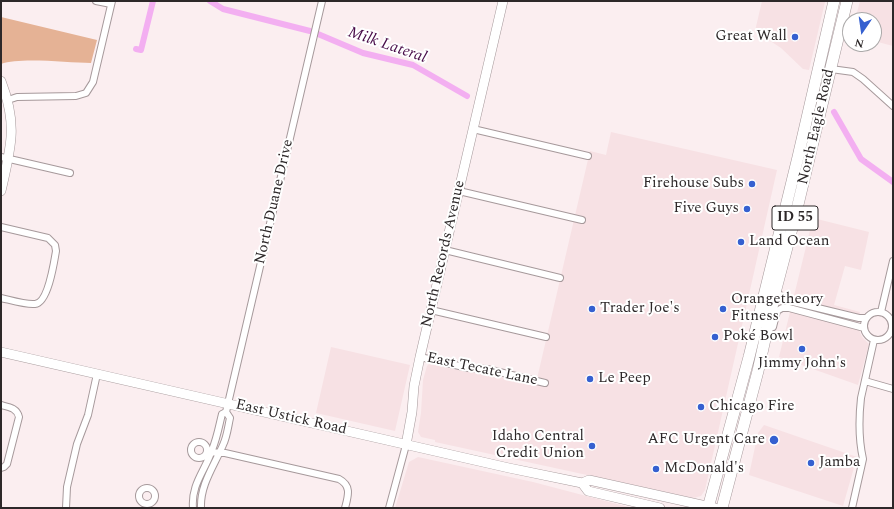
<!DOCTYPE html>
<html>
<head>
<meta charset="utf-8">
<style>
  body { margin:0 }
  #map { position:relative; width:894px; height:509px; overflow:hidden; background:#fbeef0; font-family:Spectral,serif }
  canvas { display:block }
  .frame { position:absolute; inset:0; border:2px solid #2d2829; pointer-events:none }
  .north { position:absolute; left:842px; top:12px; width:40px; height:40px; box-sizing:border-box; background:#fff; border:1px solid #aba9a9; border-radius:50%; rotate:193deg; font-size:11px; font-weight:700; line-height:16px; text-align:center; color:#2d2829 }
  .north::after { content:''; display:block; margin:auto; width:14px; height:18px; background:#3560d0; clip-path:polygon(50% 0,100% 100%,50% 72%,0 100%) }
</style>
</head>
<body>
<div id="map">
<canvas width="894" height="509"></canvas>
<div class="frame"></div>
<div class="north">N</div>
</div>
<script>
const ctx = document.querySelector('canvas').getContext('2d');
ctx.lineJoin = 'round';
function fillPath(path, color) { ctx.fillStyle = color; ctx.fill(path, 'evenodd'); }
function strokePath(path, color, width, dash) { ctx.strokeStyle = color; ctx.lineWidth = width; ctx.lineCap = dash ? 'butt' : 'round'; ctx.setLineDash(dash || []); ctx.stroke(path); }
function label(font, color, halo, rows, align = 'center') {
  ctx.font = font + ' Spectral,serif'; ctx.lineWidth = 4; ctx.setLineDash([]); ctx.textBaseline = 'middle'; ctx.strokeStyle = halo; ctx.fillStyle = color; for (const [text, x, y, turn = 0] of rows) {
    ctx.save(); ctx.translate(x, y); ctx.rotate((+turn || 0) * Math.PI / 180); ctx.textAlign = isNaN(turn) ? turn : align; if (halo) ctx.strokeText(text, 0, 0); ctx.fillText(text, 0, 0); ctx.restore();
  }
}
fillPath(new Path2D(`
  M762 1H820L825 2 809 70 803 69 781 48 755 31Z
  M860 1H893V46L874 41V20H855Z
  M611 132 777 170 705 490 701 496 693 498 435 442V440L421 437 418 432 421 413 423 380 427 366 429 364 467 372H484L536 383 590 151 606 155Z
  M813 218 869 232 861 270 845 266 834 305 860 312 856 328 859 330 862 337 869 344 858 385 779 357Z
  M331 347 410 365 395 431 316 413Z
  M764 425 857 457 843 506 749 475 758 433Z
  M418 457 533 482 632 508H395L409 462Z`), '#f7e1e4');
fillPath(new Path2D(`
  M1 17 97 40 91 63C68 63 21 57 1 64Z`), '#e5b295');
strokePath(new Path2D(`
  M210 1 223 9 310 31
  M318 34 363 53 413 65 467 96
  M136 49 141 50 153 1
  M834 112 861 159 893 182`), '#f3aff1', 6);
const street = new Path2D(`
  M96 1 111 4
  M831 69 853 72 863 79 893 106
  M8 100 17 97 76 96 86 93 93 82 112 1
  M473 129 588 156
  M1 157 70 173
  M459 191 582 220
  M1 227 48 238 55 245 56 251C54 263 48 303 35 304 26 305 10 300 1 298
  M445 250 560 278
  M776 290 780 295 789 301 859 318H866
  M431 310 546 337
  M864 326a14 14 0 1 1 28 0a14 14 0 1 1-28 0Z
  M881 312 893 261
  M773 327 777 311 782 308H789L864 328
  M420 357 468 368 487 369 545 383
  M865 381 893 389
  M1 405C9 407 17 408 19 417L7 464 4 467 1 468
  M226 412 322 1
  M191 450a8 8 0 1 1 16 0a8 8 0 1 1-16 0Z
  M207 452 225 453 339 479C352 486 348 496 345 508
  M139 496a8 8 0 1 1 16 0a8 8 0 1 1-16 0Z
  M66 508 67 487 77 444 88 415 97 374
  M193 508C191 484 205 471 212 450 217 438 219 426 222 414L226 412 230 418C228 427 227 437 223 445 214 466 200 485 201 508
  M389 508 406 445
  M852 508 863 459C859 441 859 416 861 398L874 340`);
const secondary = new Path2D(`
  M1 81C18 125 11 147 1 191
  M1 352 509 468 582 483 589 480 715 508
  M406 445 412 412 414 386 420 357 503 1
  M582 483 588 491 660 508`);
const highway = new Path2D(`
  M708 508 749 357 798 157 834 1
  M722 508 758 371 776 289 795 217 847 1`);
strokePath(street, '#a6999b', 8);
strokePath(secondary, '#a6999b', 10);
strokePath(highway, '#a6999b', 12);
strokePath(street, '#fff', 6);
strokePath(secondary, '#fff', 9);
strokePath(highway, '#fff', 11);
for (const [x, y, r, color] of [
  [795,37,4,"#3560d0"],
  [752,184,4,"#3560d0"],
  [747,209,4,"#3560d0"],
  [741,242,4,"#3560d0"],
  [592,309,4,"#3560d0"],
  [723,309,4,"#3560d0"],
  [715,337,4,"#3560d0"],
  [802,349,4,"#3560d0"],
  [590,379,4,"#3560d0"],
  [701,407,4,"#3560d0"],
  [774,440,5,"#3560d0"],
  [592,446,4,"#3560d0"],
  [811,463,4,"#3560d0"],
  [656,469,4,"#3560d0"]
]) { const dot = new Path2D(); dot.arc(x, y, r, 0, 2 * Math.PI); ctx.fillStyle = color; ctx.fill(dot); strokePath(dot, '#fff', 1.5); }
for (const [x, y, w] of [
  [795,218,46]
]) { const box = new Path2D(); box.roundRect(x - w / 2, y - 12, w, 24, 3); ctx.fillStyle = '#fff'; ctx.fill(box); strokePath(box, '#2d2829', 1); }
label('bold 14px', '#2d2829', null, [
  ["ID 55",795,218]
]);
label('15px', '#2d2829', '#fff', [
  ["Great Wall",787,37,"right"],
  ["Firehouse Subs",744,184,"right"],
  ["Five Guys",739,209,"right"],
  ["Land Ocean",749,242],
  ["Orangetheory",731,300],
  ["Fitness",731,317],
  ["Trader Joe's",600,309],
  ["Poké Bowl",723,337],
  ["Jimmy John's",802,364,"center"],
  ["Le Peep",598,379],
  ["Chicago Fire",709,407],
  ["Idaho Central",584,437,"right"],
  ["Credit Union",584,454,"right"],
  ["AFC Urgent Care",765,440,"right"],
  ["Jamba",819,463],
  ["McDonald's",664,469]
], 'left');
label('15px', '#2d2829', '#fff', [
  ["North Eagle Road",817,127,-77],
  ["North Duane Drive",275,202,-77],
  ["North Records Avenue",444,254,-77],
  ["East Tecate Lane",482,370,12],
  ["East Ustick Road",291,418,13]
]);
label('italic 16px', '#470b48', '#fff', [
  ["Milk Lateral",387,46,19]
]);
</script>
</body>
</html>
